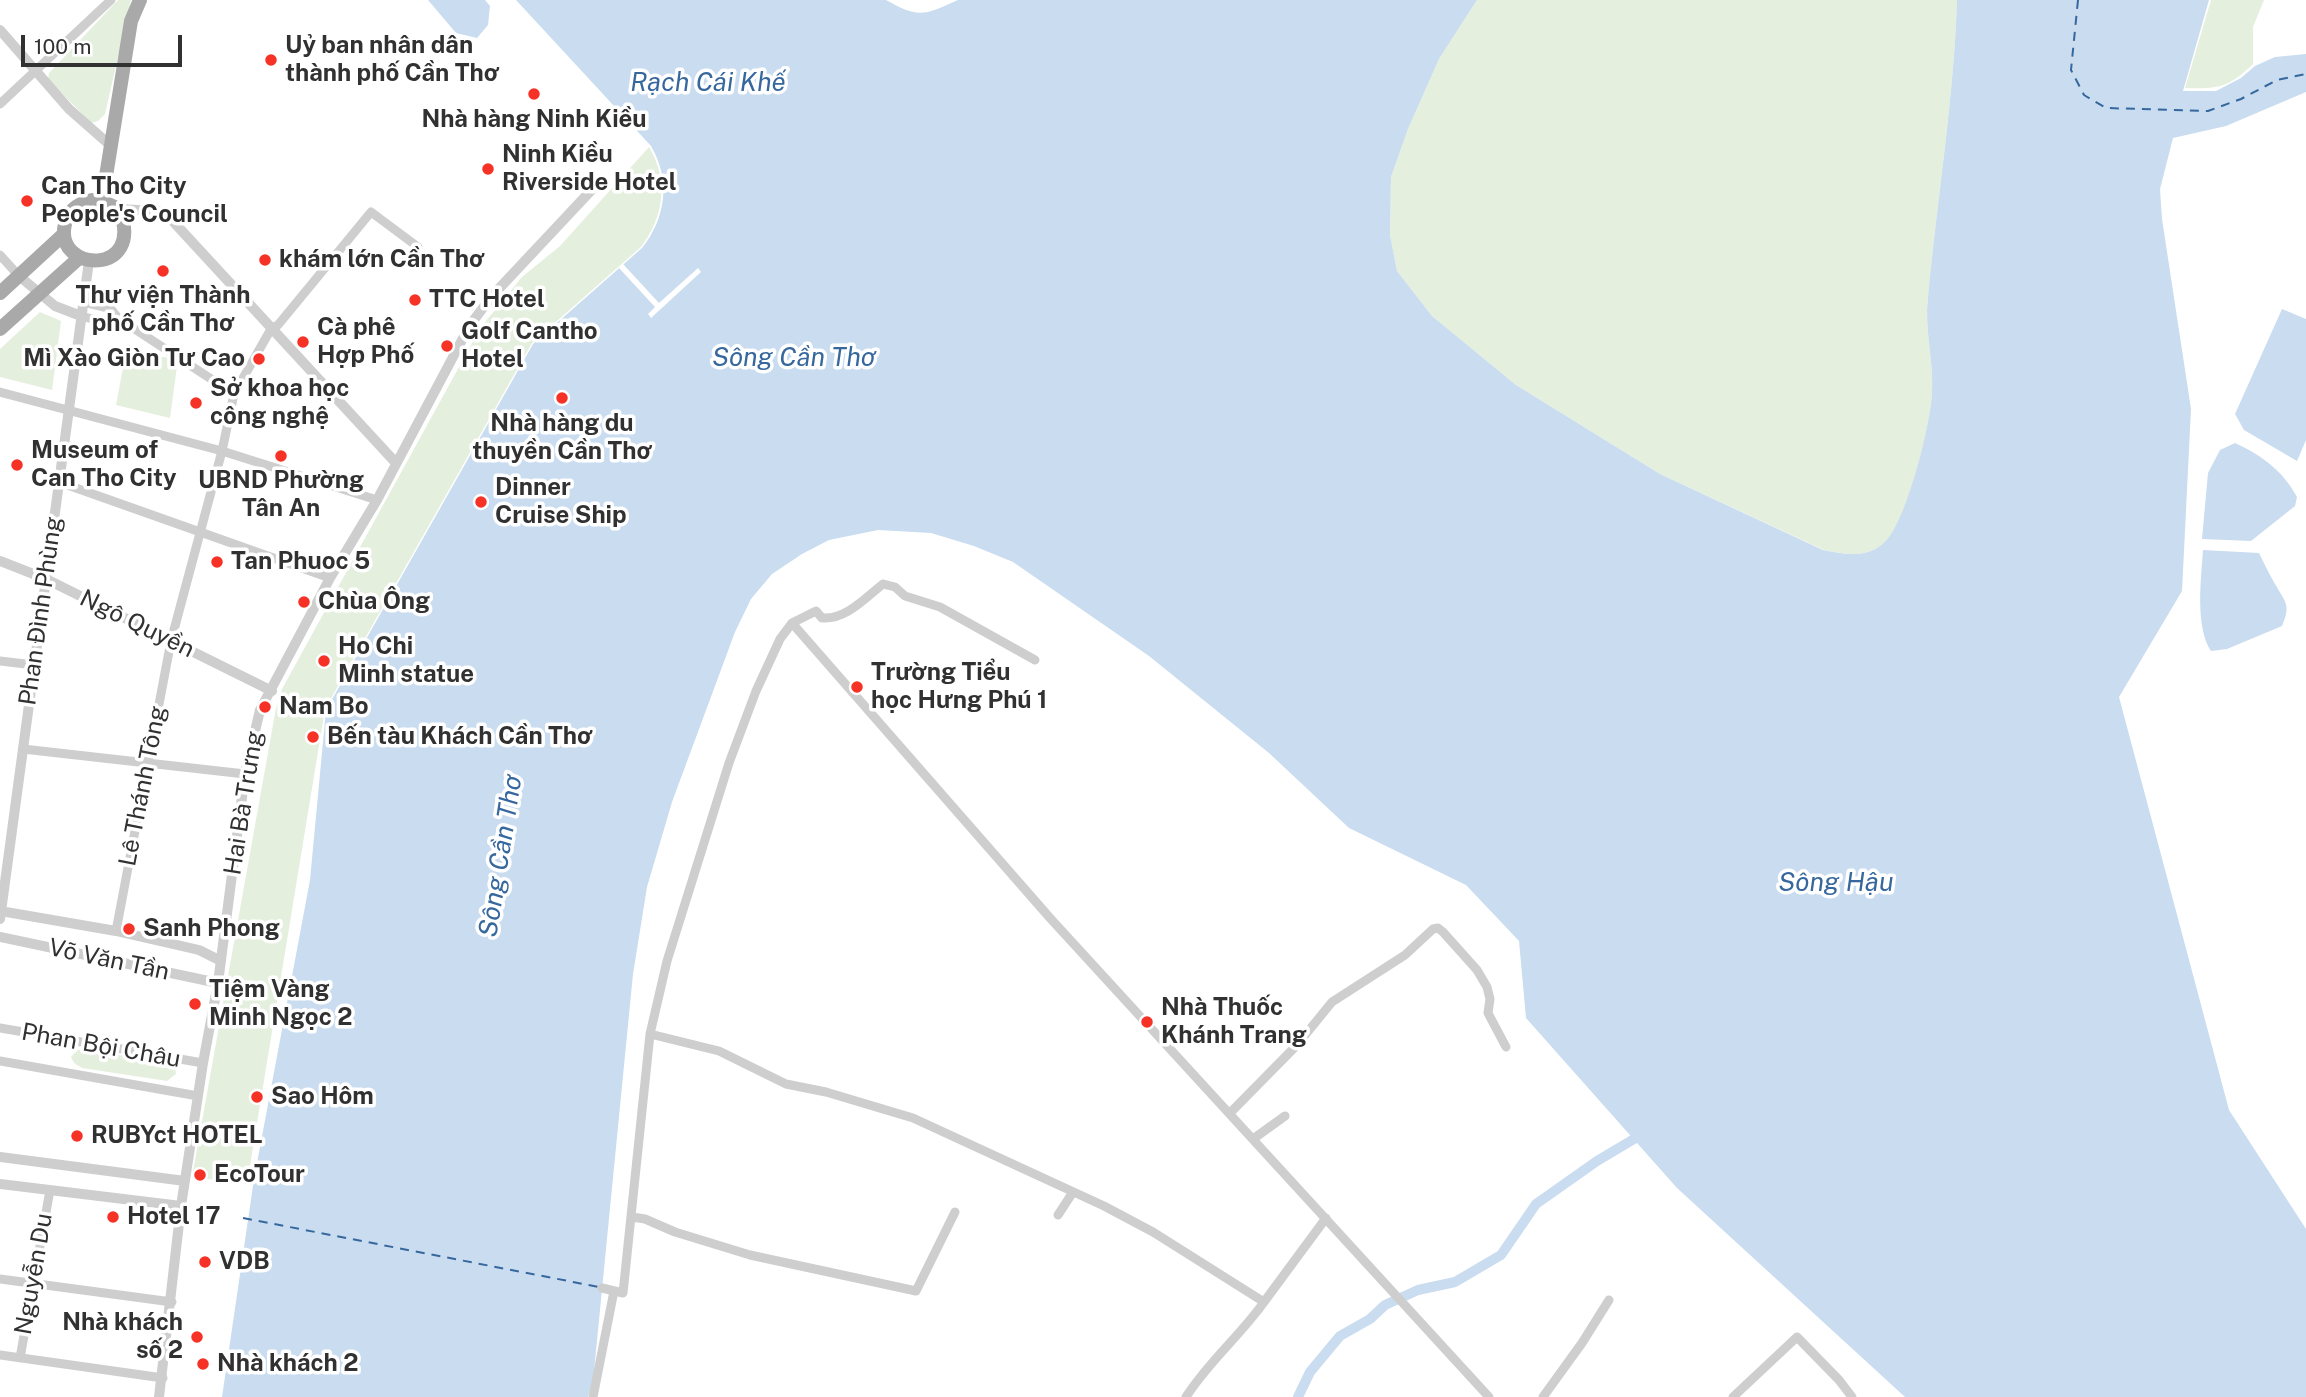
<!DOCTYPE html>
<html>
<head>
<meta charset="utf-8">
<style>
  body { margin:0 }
  #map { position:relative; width:2306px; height:1397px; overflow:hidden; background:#fff; font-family:"Public Sans",sans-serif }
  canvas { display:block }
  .scale { position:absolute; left:21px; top:35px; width:161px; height:32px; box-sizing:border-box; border:4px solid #313131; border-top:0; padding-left:9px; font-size:21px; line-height:24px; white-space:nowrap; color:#313131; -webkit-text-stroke:5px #fff; paint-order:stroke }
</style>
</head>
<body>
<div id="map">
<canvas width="2306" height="1397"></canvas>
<div class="scale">100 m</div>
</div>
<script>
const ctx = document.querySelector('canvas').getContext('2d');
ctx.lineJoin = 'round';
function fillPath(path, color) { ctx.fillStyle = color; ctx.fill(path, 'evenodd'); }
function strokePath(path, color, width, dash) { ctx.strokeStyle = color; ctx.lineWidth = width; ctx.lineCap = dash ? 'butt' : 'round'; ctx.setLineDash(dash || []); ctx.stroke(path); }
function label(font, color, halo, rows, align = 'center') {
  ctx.font = font + ' "Public Sans",sans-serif'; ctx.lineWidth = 7; ctx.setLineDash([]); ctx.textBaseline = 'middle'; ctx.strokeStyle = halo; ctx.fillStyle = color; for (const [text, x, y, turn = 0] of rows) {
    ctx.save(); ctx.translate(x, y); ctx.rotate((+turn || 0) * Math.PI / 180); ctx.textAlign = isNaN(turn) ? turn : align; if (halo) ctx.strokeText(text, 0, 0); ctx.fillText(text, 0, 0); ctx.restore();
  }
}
fillPath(new Path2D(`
  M118 0H131L105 114 98 121 91 123 48 79 49 73Z
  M1477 0H1957C1954 98 1937 200 1928 297 1924 329 1934 361 1932 393 1930 426 1910 503 1894 531 1877 559 1851 556 1824 550L1660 474 1516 385 1432 316 1397 271 1390 235 1391 177 1408 129 1439 59Z
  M2211 0H2264L2253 27V64C2228 88 2218 89 2185 88Z
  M649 147C669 180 664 217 641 247L532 343 325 709 247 1184 192 1177 276 708 282 689 481 327 522 277 560 246Z
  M40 312 61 321 52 390 0 377V349Z
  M126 352 178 359 170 418 116 405Z
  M86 1049 170 1064 175 1068 176 1074 167 1081 82 1068 74 1063 71 1057 77 1050Z`), '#e5efde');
fillPath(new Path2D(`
  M428 0H485L490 6 488 25 477 38 456 33Z
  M516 0H886C919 19 925 15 958 0H1477L1439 59 1408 129 1391 177 1390 235 1397 271 1432 316 1516 385 1660 474 1823 550C1851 556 1877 559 1893 531 1910 503 1930 426 1932 393 1934 361 1924 329 1928 297 1937 200 1954 98 1957 0H2209L2183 91H2216L2241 78 2255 66 2275 57 2306 54V92L2226 126 2173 138 2160 189 2162 219 2191 409 2182 591 2119 697 2229 1110 2306 1229V1397H1905L1677 1188 1526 1018 1519 941 1466 885 1349 828 1269 753 1149 656 1013 562 974 546 931 533 878 530 829 540 802 554 772 574 751 599 735 632 672 802 647 887 633 974 593 1381 588 1397H222L254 1179 310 880 326 710 533 344 642 248C666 218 671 180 651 146Z
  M2282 309 2306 319V440L2297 461 2244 430 2235 414Z
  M2235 443C2263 456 2283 471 2297 497L2295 506 2251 541 2202 539 2208 473 2220 450Z
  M2203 550 2259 553C2264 563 2269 574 2275 584 2286 603 2291 605 2282 626L2227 649 2211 651C2195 627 2201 579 2203 550Z`), '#c9dcf0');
fillPath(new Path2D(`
  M623 264 659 303 698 268 701 272 651 318 648 314 655 307 619 268Z`), '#fff');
strokePath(new Path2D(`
  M1298 1397 1310 1372 1340 1336 1370 1319 1385 1305 1418 1290 1455 1282 1501 1255 1536 1204 1597 1161 1634 1139`), '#c9dcf0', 10);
strokePath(new Path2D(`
  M2078 0 2071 70 2084 95 2106 108 2208 111 2241 99 2277 80 2306 74
  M243 1218 599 1287`), '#36679d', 2, [9, 7]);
strokePath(new Path2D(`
  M0 104 111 0
  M0 255 19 276
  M83 302 111 309 118 318 234 394
  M81 316 107 323 118 318
  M0 392 222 451 377 500
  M59 482 330 578
  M792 623 816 611 822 618C846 620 865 598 883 584L895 587 905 596 940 607 1035 660
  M0 661 34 665
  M23 749 245 774
  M116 931 171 641 222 451 234 394 271 329 278 325 371 212 418 247
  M0 1028 203 1063
  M650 1034 719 1051 786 1084 826 1092 913 1118 1104 1206 1153 1232 1264 1302C1240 1336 1208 1362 1186 1397
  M0 1061 198 1096
  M1230 1113 1297 1045 1332 1002 1405 955 1433 929 1438 928 1443 932 1477 970 1487 987 1490 999 1488 1013 1506 1047
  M1253 1139 1285 1116
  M1058 1215 1073 1192
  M632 1217 645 1219 675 1232 750 1255 916 1291 955 1212
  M0 1279 172 1302
  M602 1288 623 1293 650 1034 667 961 729 763 756 691 780 639 792 623 1050 918 1489 1397
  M1264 1302 1326 1218
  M0 1355 163 1378
  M20 1358 50 1190
  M593 1397 614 1291
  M1543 1397 1582 1343 1609 1300
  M1733 1397 1797 1337 1839 1380 1852 1397`), '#cecece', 9);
strokePath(new Path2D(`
  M0 30 69 109 111 146
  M119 209 158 211 169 217 396 463
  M19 276 55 306 81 316
  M0 561 46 579 272 691
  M0 911 116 931 199 950 221 961
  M0 919 89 261
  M0 937 218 983
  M0 1157 185 1181
  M0 1184 181 1206
  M159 1397 181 1206 203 1063 218 983 245 774 260 710 330 578 377 500 470 325 492 296 599 182`), '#cecece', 10);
strokePath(new Path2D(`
  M92 200 102 201 119 209C147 277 53 273 65 224 68 210 80 203 92 200Z
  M102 201 131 21 140 0
  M0 293 64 234
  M0 329 79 258`), '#a9a9a9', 14);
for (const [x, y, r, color] of [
  [271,60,7,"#f63125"],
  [534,94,7,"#f63125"],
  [488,169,7,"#f63125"],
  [27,201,7,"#f63125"],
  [265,260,7,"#f63125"],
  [163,271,7,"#f63125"],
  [415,300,7,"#f63125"],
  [303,342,7,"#f63125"],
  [447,346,7,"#f63125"],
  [259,359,7,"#f63125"],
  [562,398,7,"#f63125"],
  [196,403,7,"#f63125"],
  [281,456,7,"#f63125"],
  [17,465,7,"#f63125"],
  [481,502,7,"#f63125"],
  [217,562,7,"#f63125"],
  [304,602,7,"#f63125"],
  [324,661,7,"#f63125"],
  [857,687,7,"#f63125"],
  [265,707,7,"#f63125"],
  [313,737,7,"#f63125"],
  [129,929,7,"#f63125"],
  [195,1004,7,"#f63125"],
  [1147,1022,7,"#f63125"],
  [257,1097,7,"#f63125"],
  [77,1136,7,"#f63125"],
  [200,1175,7,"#f63125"],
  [113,1217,7,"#f63125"],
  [205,1262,7,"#f63125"],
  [197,1337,7,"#f63125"],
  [203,1364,7,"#f63125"]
]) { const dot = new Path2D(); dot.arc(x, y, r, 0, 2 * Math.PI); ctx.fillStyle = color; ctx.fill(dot); strokePath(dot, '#fff', 2.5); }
label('bold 24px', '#313131', '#fff', [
  ["Uỷ ban nhân dân",285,46],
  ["thành phố Cần Thơ",285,74],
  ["Nhà hàng Ninh Kiều",534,120,"center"],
  ["Ninh Kiều",502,155],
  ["Riverside Hotel",502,183],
  ["Can Tho City",41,187],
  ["People's Council",41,215],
  ["khám lớn Cần Thơ",279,260],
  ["Thư viện Thành",163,296,"center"],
  ["phố Cần Thơ",163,324,"center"],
  ["TTC Hotel",429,300],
  ["Cà phê",317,328],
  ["Hợp Phố",317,356],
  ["Golf Cantho",461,332],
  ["Hotel",461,360],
  ["Mì Xào Giòn Tư Cao",245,359,"right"],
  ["Sở khoa học",210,389],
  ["công nghệ",210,417],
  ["Nhà hàng du",562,424,"center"],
  ["thuyền Cần Thơ",562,452,"center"],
  ["Museum of",31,451],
  ["Can Tho City",31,479],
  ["UBND Phường",281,481,"center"],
  ["Tân An",281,509,"center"],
  ["Dinner",495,488],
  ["Cruise Ship",495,516],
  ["Tan Phuoc 5",231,562],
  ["Chùa Ông",318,602],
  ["Ho Chi",338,647],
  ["Minh statue",338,675],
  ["Trường Tiểu",871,673],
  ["học Hưng Phú 1",871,701],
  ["Nam Bo",279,707],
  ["Bến tàu Khách Cần Thơ",327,737],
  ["Sanh Phong",143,929],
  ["Tiệm Vàng",209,990],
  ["Minh Ngọc 2",209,1018],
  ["Nhà Thuốc",1161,1008],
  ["Khánh Trang",1161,1036],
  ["Sao Hôm",271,1097],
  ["RUBYct HOTEL",91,1136],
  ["EcoTour",214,1175],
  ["Hotel 17",127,1217],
  ["VDB",219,1262],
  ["Nhà khách",183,1323,"right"],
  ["số 2",183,1351,"right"],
  ["Nhà khách 2",217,1364]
], 'left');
label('24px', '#313131', '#fff', [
  ["Phan Đình Phùng",41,611,-82],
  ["Ngô Quyền",137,624,26],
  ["Lê Thánh Tông",143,786,-79],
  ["Hai Bà Trưng",244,803,-81],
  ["Võ Văn Tần",109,960,12],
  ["Phan Bội Châu",101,1046,10],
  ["Nguyễn Du",34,1274,-80]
]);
label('italic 26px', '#36679d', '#fff', [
  ["Rạch Cái Khế",708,83],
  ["Sông Cần Thơ",794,358],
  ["Sông Cần Thơ",501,856,-81],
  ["Sông Hậu",1836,883]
]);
</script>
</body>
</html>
